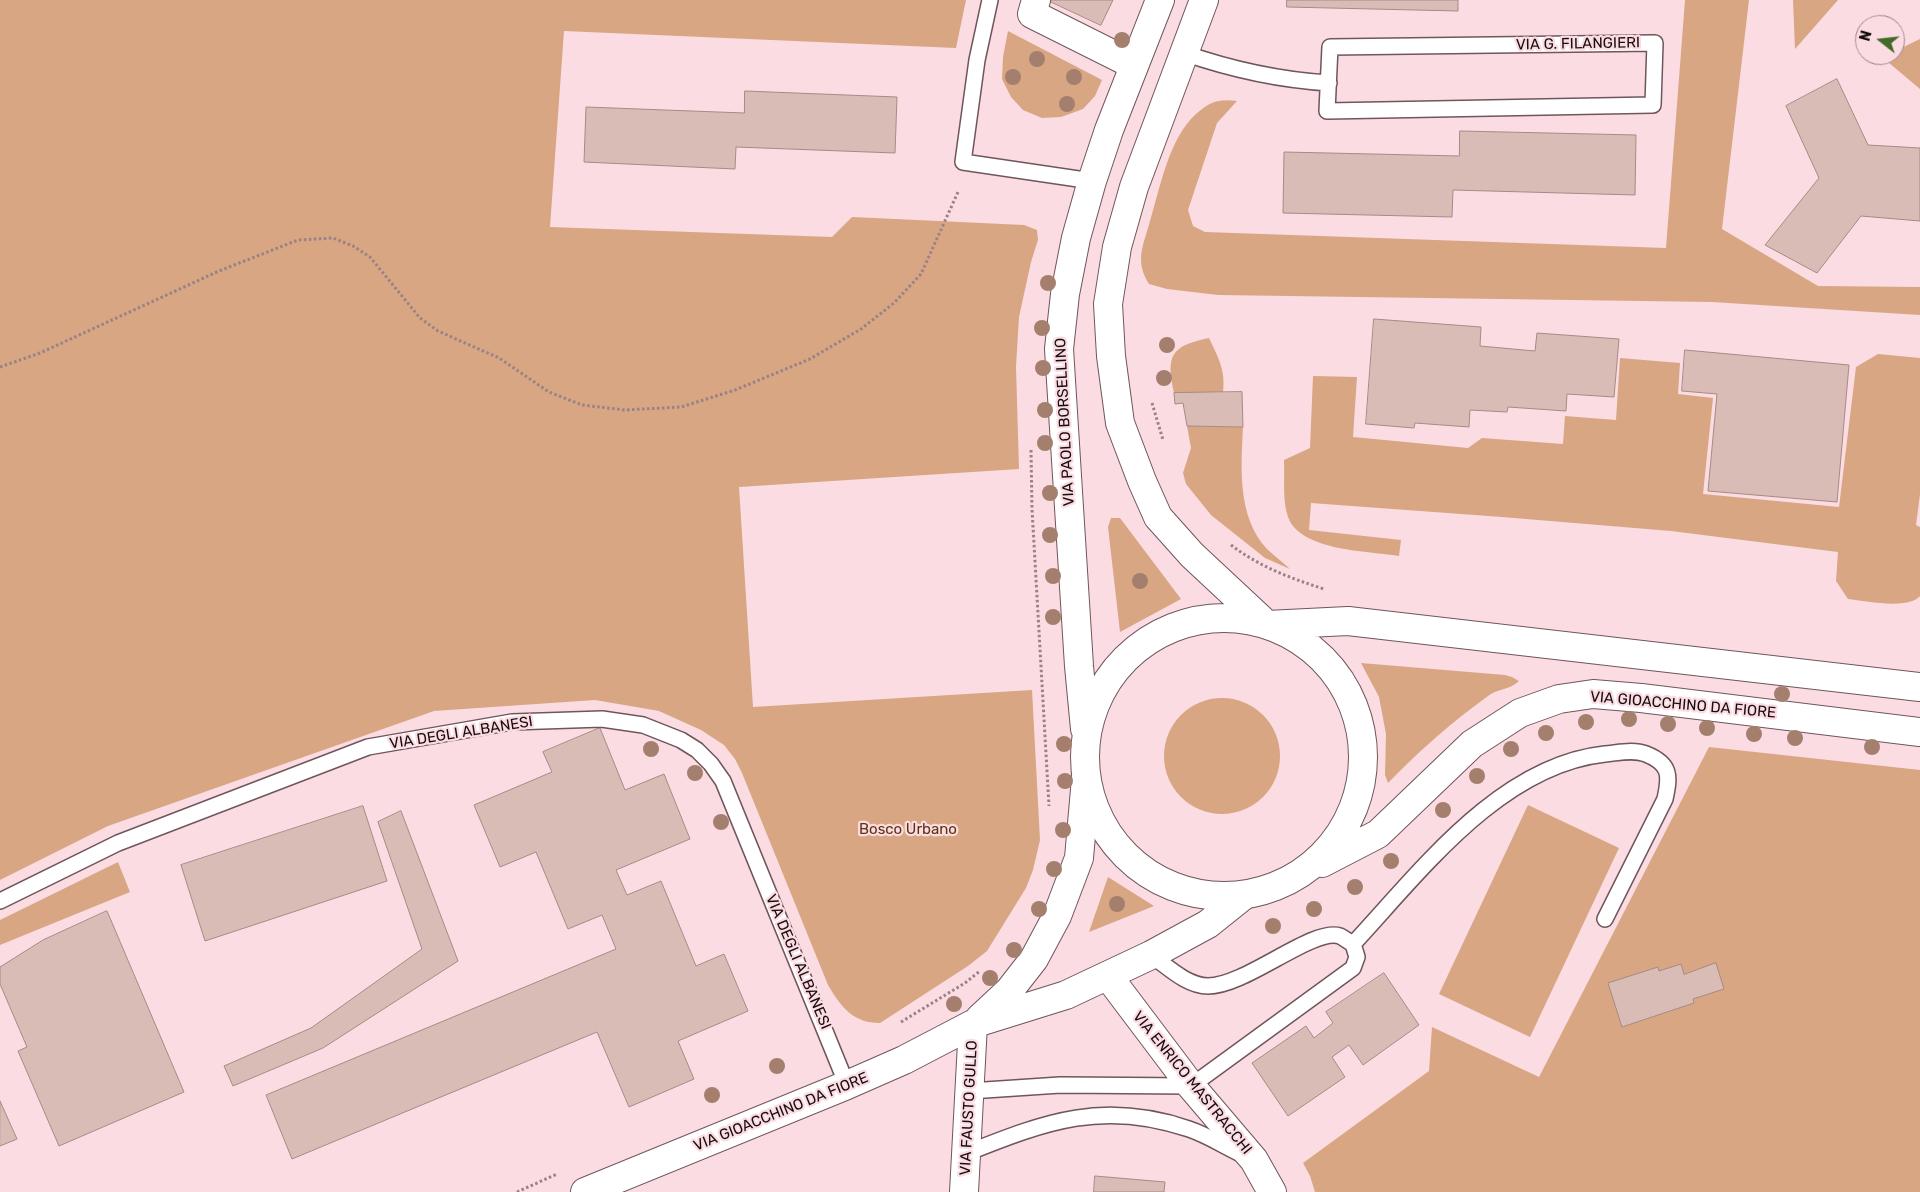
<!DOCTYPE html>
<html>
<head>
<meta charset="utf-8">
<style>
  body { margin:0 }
  #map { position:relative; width:1920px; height:1192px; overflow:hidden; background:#fbdce2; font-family:Rubik,sans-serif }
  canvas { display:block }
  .north { position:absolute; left:1855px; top:15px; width:50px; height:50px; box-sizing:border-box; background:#fbdce2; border:1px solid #a0898e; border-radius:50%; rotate:286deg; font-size:14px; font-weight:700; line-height:20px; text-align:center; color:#170d0f }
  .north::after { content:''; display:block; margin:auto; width:18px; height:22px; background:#436b27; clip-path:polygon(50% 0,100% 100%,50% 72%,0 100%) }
</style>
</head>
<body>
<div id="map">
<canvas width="1920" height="1192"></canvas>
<div class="north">N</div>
</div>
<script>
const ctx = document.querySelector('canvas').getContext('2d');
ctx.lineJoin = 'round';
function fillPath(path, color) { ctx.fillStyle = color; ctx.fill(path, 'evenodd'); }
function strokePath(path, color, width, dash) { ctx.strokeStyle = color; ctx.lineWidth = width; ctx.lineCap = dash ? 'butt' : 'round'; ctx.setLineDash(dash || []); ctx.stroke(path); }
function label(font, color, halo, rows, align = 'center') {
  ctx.font = font + ' Rubik,sans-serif'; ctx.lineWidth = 4.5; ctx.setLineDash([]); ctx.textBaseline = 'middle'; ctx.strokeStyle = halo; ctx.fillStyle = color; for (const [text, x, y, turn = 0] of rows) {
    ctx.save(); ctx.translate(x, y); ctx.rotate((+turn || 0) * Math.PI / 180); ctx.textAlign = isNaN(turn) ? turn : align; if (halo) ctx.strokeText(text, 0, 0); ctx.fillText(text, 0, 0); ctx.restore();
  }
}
fillPath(new Path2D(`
  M0 0H966L956 48 564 31 550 227 832 237 852 217 1024 225 1037 230 1038 240 1031 262 1019 317 1016 367 1019 469 739 487 753 707 1032 690 1040 840 1033 870 1026 888 987 951 968 966 880 1023C853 1023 841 1007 828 985L742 773 735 759 724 745 701 730 659 711 595 700 434 711 108 826 0 880Z
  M1685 0H1749L1722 229 1818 286 1920 287V315L1712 302 1218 295 1167 289 1149 284C1144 276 1141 268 1141 259 1141 247 1147 233 1150 221 1160 188 1169 138 1196 114 1211 101 1219 99 1237 101L1217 123 1188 210 1193 226 1205 232 1666 248Z
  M1793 0H1838L1795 49Z
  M1008 31 1102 80 1095 96 1083 109 1061 117 1042 118 1023 110 1011 97 1002 79 1003 57Z
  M1920 39V89L1882 57 1886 55H1895V51Z
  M1209 338C1218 357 1226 371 1223 392L1174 393C1166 356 1170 346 1209 338Z
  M1878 354 1920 358V494L1916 525 1920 527V596C1908 610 1866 601 1848 599L1836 581 1838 552 1671 531 1502 517 1311 503 1309 530 1401 540 1399 556C1368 551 1300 551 1288 517 1282 500 1285 477 1284 460L1310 448 1313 376 1357 377 1353 437 1468 448 1482 438 1563 444 1565 416 1616 420 1620 358 1680 363 1678 394 1713 398 1703 494 1839 507 1856 367Z
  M1187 426 1243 427C1241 467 1237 517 1267 549 1274 556 1283 562 1290 569L1265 558 1211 515 1186 484 1183 473 1191 448Z
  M1111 518H1120L1181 599 1120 632 1108 527Z
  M1361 663 1505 675 1512 677 1519 681C1508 691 1498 688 1488 696 1452 722 1419 751 1388 783L1385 775 1386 734 1379 697Z
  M1164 756a58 58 0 1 1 116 0a58 58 0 1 1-116 0Z
  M1709 747 1920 770V1192H1315L1310 1176 1303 1163 1429 1071 1432 1027 1539 1077Z
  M1528 805 1619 848 1530 1037 1439 994Z
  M118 862 130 892 0 945V920Z
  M1108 877 1154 906 1089 932Z`), '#d8a683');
const building = new Path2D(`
  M1047 0H1113L1101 25Z
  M1287 0H1458V11L1287 7Z
  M1837 79 1868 145 1920 148V221L1861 216 1817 273 1765 245 1819 178 1786 106Z
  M745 91 897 97 895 153 736 147 735 169 584 162 586 107 744 113Z
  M1460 131 1636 135 1635 195 1453 190 1452 217 1283 213 1284 152 1459 156Z
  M1374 319 1481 327 1480 346 1535 351 1537 333 1619 339 1614 397 1567 394 1566 411 1508 407 1507 412 1470 410 1469 427 1415 423 1414 428 1366 424Z
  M1685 350 1849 365 1837 502 1708 491 1717 394 1682 391Z
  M1242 392 1243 427 1187 426 1183 403 1175 404 1174 393Z
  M600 728 625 790 664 774 690 839 616 870 627 895 661 881 696 966 724 954 748 1011 678 1041 694 1079 629 1107 597 1032 292 1159 266 1095 616 949 602 915 568 929 536 852 500 867 474 805 552 772 543 752Z
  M363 806 387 881 205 941 181 865Z
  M401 811 458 961 323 1048 233 1086 224 1066 311 1028 422 949 378 822Z
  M107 911 184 1092 59 1146 18 1051 27 1047 0 984V967L43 940Z
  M1716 963 1724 989 1693 999 1694 1003 1622 1027 1608 983 1658 967 1659 971 1681 964 1684 974Z
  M1384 973 1419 1025 1363 1065 1349 1045 1332 1057 1345 1077 1288 1116 1252 1063 1306 1026 1314 1038 1333 1023 1326 1012Z
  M0 1101 17 1139 0 1146Z
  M1095 1176 1165 1182 1164 1192H1094Z`);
fillPath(building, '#dabcb6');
strokePath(building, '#a68a85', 1);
const lane = new Path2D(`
  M990 0 977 60 963 162 1092 181
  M1655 43 1653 105 1327 111 1330 47Z
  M1184 53C1230 69 1280 80 1329 83
  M0 901 118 843 368 747 512 722 602 719 643 725 681 740 697 750 711 764 723 781 847 1085
  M1353 944C1420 872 1500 765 1605 754 1618 753 1633 749 1646 754 1671 764 1670 776 1665 799L1605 919
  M970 1091 1060 1085 1191 1086 1353 968 1357 957 1353 944C1349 942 1344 938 1340 936 1313 927 1246 986 1208 986 1187 986 1168 967 1151 955
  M967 1153C1047 1121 1104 1100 1189 1129 1207 1135 1224 1146 1241 1154`);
const street = new Path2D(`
  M1036 0 1032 14 1134 65
  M1108 976 1191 1086 1254 1160 1272 1192
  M980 1018 1009 991 1034 959 1057 916 1079 858 1086 778
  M585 1192 847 1085 904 1060 973 1024 1066 995 1151 955 1208 924 1243 896
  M964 1192 973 1024`);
const secondary = new Path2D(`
  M1204 0 1134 187 1117 247 1108 304 1111 356 1120 423 1142 481 1158 517 1192 555 1267 625 1348 621 1920 687
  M1085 757a139 139 0 1 1 278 0a139 139 0 1 1-278 0Z
  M1085 729 1079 666 1059 349 1065 294 1076 238 1092 181 1109 130 1160 0
  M1322 863 1378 834 1472 744 1520 713 1559 699 1593 694 1641 698 1920 732`);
strokePath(lane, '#6f565b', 18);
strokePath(street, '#6f565b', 30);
strokePath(secondary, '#6f565b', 30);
strokePath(new Path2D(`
  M0 367 40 353 219 271 298 240 333 238 353 246 370 257 420 318 438 331 499 358 549 392 582 405 625 410 681 407 735 390 810 359 861 329 894 303 921 274 958 192
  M1152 403 1163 440
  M1031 450 1032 509 1049 806
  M1231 545C1260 567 1290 578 1324 589
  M901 1022 965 983 980 971
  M517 1192 557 1174`), '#988286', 3, [2.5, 2.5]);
strokePath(lane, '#fff', 15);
strokePath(street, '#fff', 28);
strokePath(secondary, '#fff', 28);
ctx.fillStyle = '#a47f6e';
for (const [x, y] of [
  [1122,40],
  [1037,59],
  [1013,77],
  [1074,77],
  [1067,104],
  [1048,283],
  [1042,328],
  [1167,345],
  [1043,368],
  [1164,378],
  [1045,410],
  [1045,443],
  [1050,493],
  [1050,535],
  [1053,576],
  [1140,581],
  [1053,617],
  [1782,694],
  [1629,719],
  [1586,722],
  [1668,724],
  [1707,728],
  [1546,733],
  [1754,734],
  [1795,738],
  [1064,744],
  [1872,747],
  [651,749],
  [1511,749],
  [695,773],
  [1477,776],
  [1065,781],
  [1443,810],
  [721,822],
  [1063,830],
  [1391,861],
  [1054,869],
  [1355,887],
  [1117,904],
  [1039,909],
  [1314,909],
  [1273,926],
  [1014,950],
  [990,978],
  [954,1004],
  [777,1066],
  [712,1095]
]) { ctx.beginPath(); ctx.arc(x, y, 8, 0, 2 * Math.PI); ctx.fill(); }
label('15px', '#170d0f', '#fbdce2', [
  ["VIA G. FILANGIERI",1578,44,-1],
  ["VIA PAOLO BORSELLINO",1065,422,-93],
  ["VIA GIOACCHINO DA FIORE",1683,705,5],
  ["VIA DEGLI ALBANESI",461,733,-9],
  ["VIA DEGLI ALBANESI",798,962,67],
  ["VIA ENRICO MASTRACCHI",1192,1083,51],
  ["VIA FAUSTO GULLO",969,1108,-87],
  ["VIA GIOACCHINO DA FIORE",781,1112,-22]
]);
label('15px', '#5d3310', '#fbdce2', [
  ["Bosco Urbano",908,830]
]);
</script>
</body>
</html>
